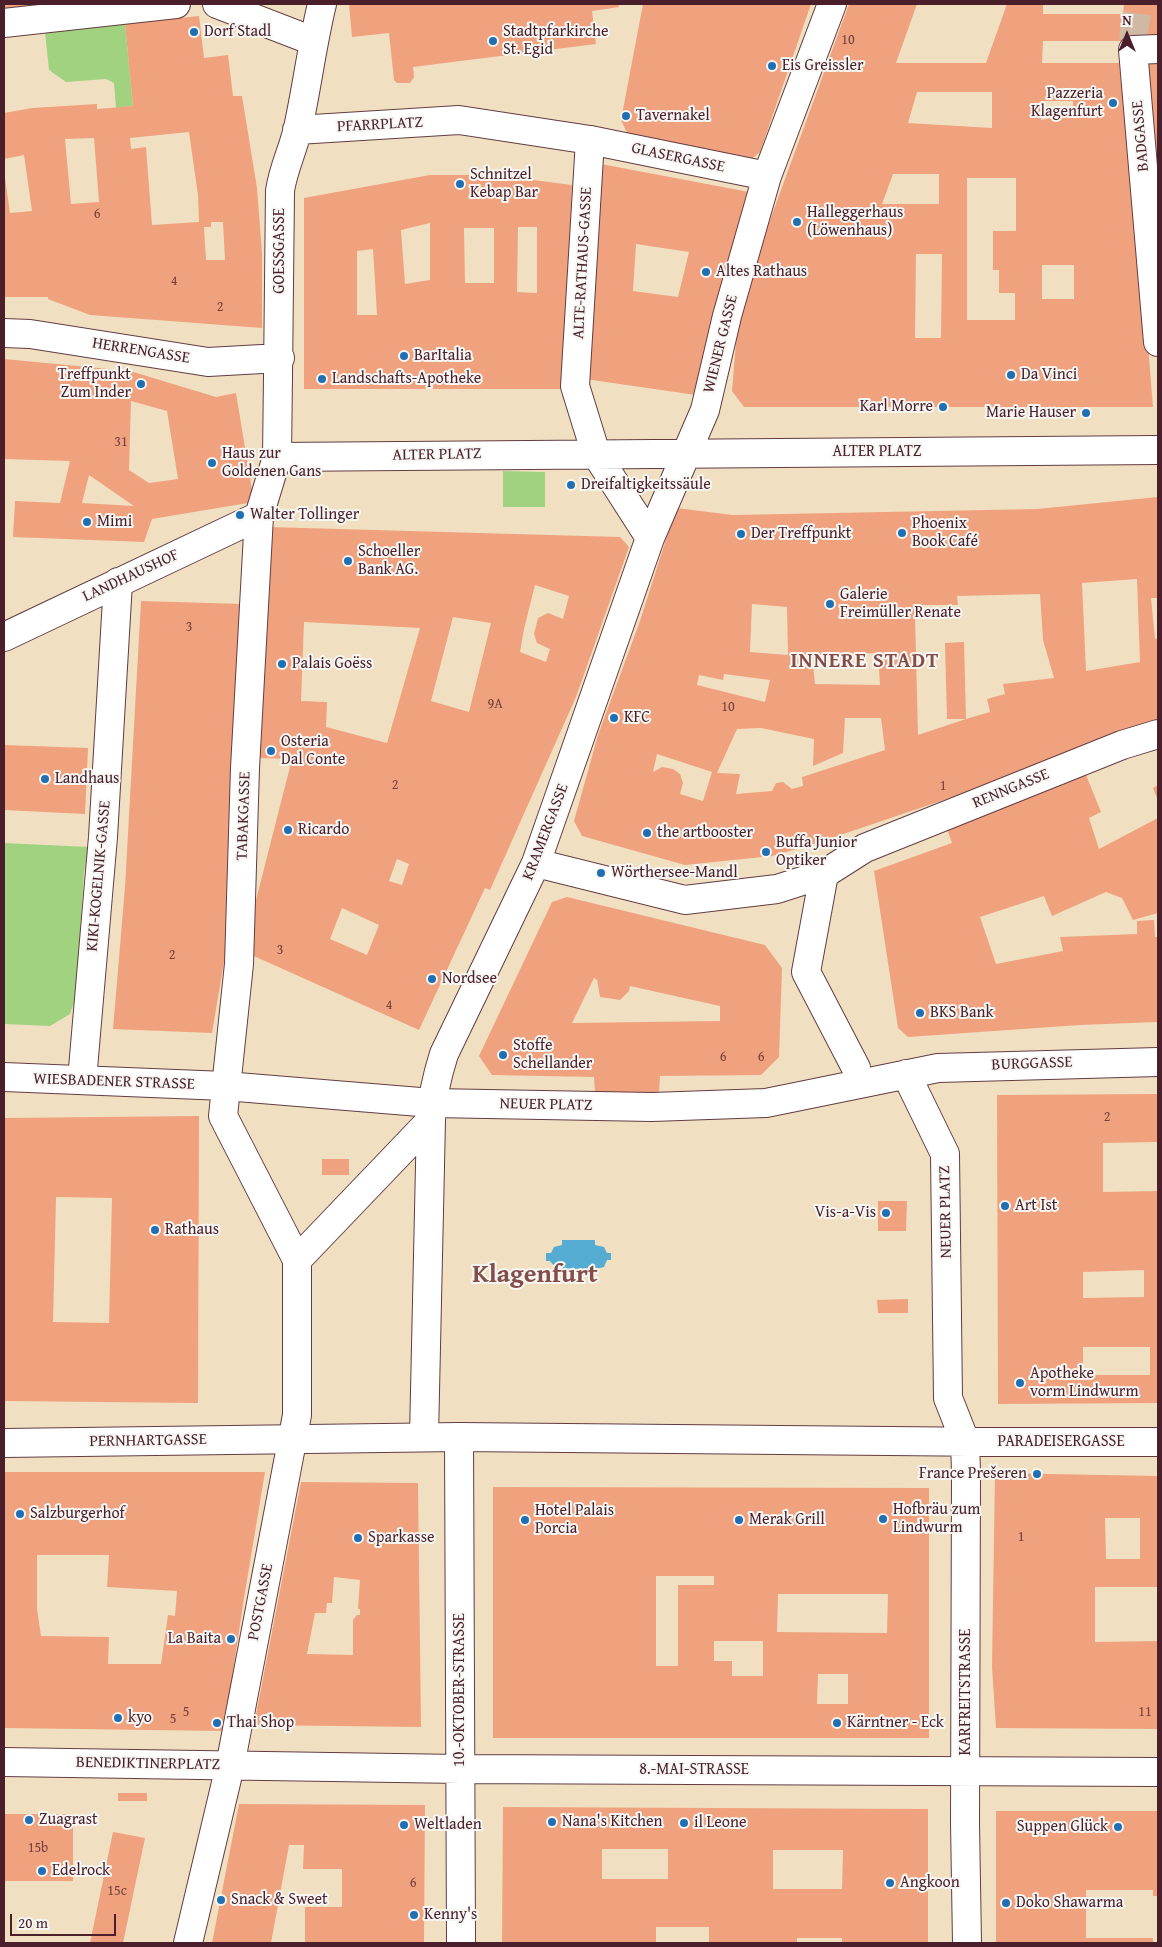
<!DOCTYPE html>
<html>
<head>
<meta charset="utf-8">
<style>
  body { margin:0 }
  #map { position:relative; width:1162px; height:1947px; overflow:hidden; background:#f0e0c1; font-family:"Gentium Book Plus",serif }
  canvas { display:block }
  .frame { position:absolute; inset:0; border:5px solid #4a1f2b; pointer-events:none }
  .north { position:absolute; left:1102px; top:10px; width:50px; height:50px; -webkit-text-stroke:4px #f6f6f2; paint-order:stroke; rotate:0deg; font-size:14px; font-weight:700; line-height:20px; text-align:center; color:#4a1f2b }
  .north::after { content:''; display:block; margin:auto; width:18px; height:22px; background:#4a1f2b; clip-path:polygon(50% 0,100% 100%,50% 72%,0 100%) }
  .scale { position:absolute; left:10px; top:1914px; width:106px; height:22px; box-sizing:border-box; border:2px solid #4a1f2b; border-top:0; padding-left:6px; font-size:15px; line-height:18px; white-space:nowrap; color:#4a1f2b; -webkit-text-stroke:4px #f6f6f2; paint-order:stroke }
</style>
</head>
<body>
<div id="map">
<canvas width="1162" height="1947"></canvas>
<div class="frame"></div>
<div class="north">N</div>
<div class="scale">20 m</div>
</div>
<script>
const ctx = document.querySelector('canvas').getContext('2d');
ctx.lineJoin = 'round';
function fillPath(path, color) { ctx.fillStyle = color; ctx.fill(path, 'evenodd'); }
function strokePath(path, color, width, dash) { ctx.strokeStyle = color; ctx.lineWidth = width; ctx.lineCap = dash ? 'butt' : 'round'; ctx.setLineDash(dash || []); ctx.stroke(path); }
function label(font, color, halo, rows, align = 'center') {
  ctx.font = font + ' "Gentium Book Plus",serif'; ctx.lineWidth = 4; ctx.setLineDash([]); ctx.textBaseline = 'middle'; ctx.strokeStyle = halo; ctx.fillStyle = color; for (const [text, x, y, turn = 0] of rows) {
    ctx.save(); ctx.translate(x, y); ctx.rotate((+turn || 0) * Math.PI / 180); ctx.textAlign = isNaN(turn) ? turn : align; if (halo) ctx.strokeText(text, 0, 0); ctx.fillText(text, 0, 0); ctx.restore();
  }
}
fillPath(new Path2D(`
  M125 24 133 106 116 108 114 83 106 79 66 82 49 70 45 32Z
  M503 471 545 472V507H503Z
  M4 843 89 847 84 872 76 996 70 1014 50 1026 4 1024Z`), '#a1d280');
fillPath(new Path2D(`
  M562 1240H595V1245L604 1247 607 1253H611V1260H607L604 1267 595 1269V1273H562V1269L555 1267 550 1261H546V1253H551L554 1247 562 1245Z`), '#55acd2');
fillPath(new Path2D(`
  M4 4H64L4 12Z
  M349 4H618L619 7 592 11 596 44 413 67 414 77 410 83H397L394 80 389 33 352 37Z
  M643 4H811L760 152 749 161 630 139 621 120Z
  M849 4H917L896 63H986L1007 4H1043V14H1123L1124 4H1158V41H1043L1042 63H1119L1125 121 1130 122 1153 407H744L732 391 738 319 747 283ZM917 92H992V128L908 123ZM1041 101H1073V114L1041 120ZM893 174H939V204H882ZM967 178H1016V231H993V270H999V293H1015V320H967ZM916 254H942L941 338H915ZM1042 265H1074V299H1042Z
  M199 16 204 58 228 55 233 96H242L257 188 262 253V328L90 315 48 299V297H4V171L10 213 32 211 24 155 4 159V113L32 108 97 104V109L133 106 125 24ZM189 132 198 195 199 222 152 225 146 147 131 149 130 138ZM94 138 99 202 71 204 65 139ZM211 222H223L225 260H206L204 227H211Z
  M1146 57H1158V250Z
  M601 164 749 192 696 395 585 379ZM636 244 689 252 678 297 633 291Z
  M430 175H494L572 185 566 389H304V198ZM430 223V280L405 284 401 230ZM518 227H537V293L517 292ZM464 228H494V283H465ZM373 249 377 315H357V251Z
  M4 359 130 371 216 397 236 393 254 502 152 519 144 542 13 537 15 501 60 503 70 461 4 459ZM131 401 167 411 178 479 149 483 129 470ZM89 475 134 506 82 503Z
  M1158 497V598H1151L1155 639 1158 638V720L985 786 814 844 772 856 685 865 582 836 574 821 598 735 640 621 676 508 733 515 1037 509ZM1137 579 1140 662 1086 671 1082 583ZM1040 594 1043 640 1054 678 1003 684 1005 694 987 699 990 712 966 719 964 642 945 643 947 719H966L918 735 915 616 922 615V605H958L957 596ZM752 604 787 607 788 655 750 652ZM878 653 880 685 815 684 812 655ZM724 674 770 680 765 702 697 685 699 675 723 680ZM845 718H881L885 750 802 777 803 786 792 789 783 782 776 783 772 791 736 794 740 774 717 773 737 729 761 728 814 739 813 766 843 753ZM657 754 712 772 703 801 680 794 683 783 680 774 673 769 662 767 653 772Z
  M269 527 620 537 629 547 576 697 490 890 485 888 419 1030 227 944 212 1033 113 1029 125 887 141 601 243 604 229 896 256 900 292 759 256 758ZM535 585 569 596 563 619 548 613 538 618 534 634 537 643 550 649 546 662 520 652 524 629ZM453 617 491 623 469 712 431 701ZM304 622 420 628 387 743 326 727 327 702 301 701ZM397 859 409 864 402 885 389 881ZM342 908 379 925 367 955 330 939Z
  M4 745 88 748 85 814 4 810Z
  M1084 770 1101 812 1089 818 1099 849 1158 818V913L1133 920 1122 898 1106 892 1052 916 1044 896 980 917 996 964 1063 951 1060 937 1137 934V921L1154 920 1155 937H1158V1022L1080 1025 908 1037 898 1028 874 871 952 843 946 826Z
  M1158 785V801L1153 788Z
  M567 897 765 945 782 968 779 1057 761 1075 660 1076 659 1092H595L594 1077 492 1075 479 1056 552 902ZM594 978 597 980 600 997 620 1000 629 991 630 986 720 1006V1021L572 1023Z
  M1158 1094V1142L1103 1143V1192L1158 1191V1403L998 1404 997 1095ZM1144 1270V1297L1083 1298V1272ZM1083 1347H1150V1375H1083Z
  M199 1116 198 1403 4 1401V1118ZM56 1197 112 1198 109 1323 53 1322Z
  M322 1159H349V1175H322Z
  M878 1201H907L906 1231H878Z
  M908 1299V1313H878L877 1300Z
  M4 1472H265L244 1598 224 1731 4 1728V1608H5ZM37 1555H109L107 1587 177 1591 175 1616 168 1615 161 1664H108L109 1637 41 1636 37 1609Z
  M995 1473 1158 1476V1587H1095V1642L1158 1641V1729L996 1728 992 1667ZM1105 1518H1140V1559H1106Z
  M301 1482 418 1483 421 1727 254 1725ZM334 1577 360 1580 358 1609H360V1615H357L353 1620V1655L307 1654 315 1613H326L327 1603H332Z
  M493 1487 929 1488V1738H493ZM656 1576H714V1585H678V1666H656ZM778 1594H888L887 1633 777 1632ZM714 1641H763V1676H732V1661H714ZM818 1674H848V1704H817Z
  M118 1793H147V1801H118Z
  M239 1804 425 1805 424 1943H305V1907H342V1869H303L304 1845H289L271 1943H212Z
  M503 1807 928 1809V1943H842V1938H797V1943H709V1927H656V1943H502ZM602 1849H668V1879H602ZM773 1850H843L842 1889H773Z
  M996 1811H1158V1896H1153V1890H1086V1938H1153V1943H996Z
  M4 1814H73V1881H4Z
  M113 1832 145 1838 123 1943H90Z`), '#f0a27e');
strokePath(new Path2D(`
  M1133 41 1138 4`), '#cfb9a3', 28, [28, 14]);
const pedestrian = new Path2D(`
  M217 4 313 41
  M4 23 176 4
  M1158 49 1133 50 1158 342
  M277 457 1158 450
  M650 538 596 454 575 386 590 140 767 176
  M4 637 259 516
  M536 863 685 900 777 889 824 874 865 848 1122 745 1158 734
  M824 874 806 972 856 1068
  M82 1080 103 837 118 582
  M297 1260 431 1120
  M424 1437 431 1120C432 1097 437 1076 444 1054L536 863 650 538 705 410 727 316 767 176 832 4
  M230 1766 297 1415V1260L223 1116 239 964 245 768 259 516 277 457 278 376`);
const minor = new Path2D(`
  M297 130 459 120 590 140
  M4 333 30 334 208 362 280 358
  M278 376 280 191C283 169 293 150 298 128 307 87 312 45 322 4
  M906 1074 945 1154 948 1398 965 1441 966 1472 965 1823 967 1943
  M4 1077 225 1086 432 1103 652 1107 766 1103 938 1068 1158 1062
  M459 1437 461 1943
  M4 1443 459 1437 996 1442H1158
  M4 1762 461 1769 1158 1772
  M188 1943 230 1766`);
strokePath(pedestrian, '#633c42', 30);
strokePath(minor, '#633c42', 30);
strokePath(pedestrian, '#fff', 28);
strokePath(minor, '#fff', 28);
for (const [x, y, r, color] of [
  [194,32,5,"#1f6fb2"],
  [493,41,5,"#1f6fb2"],
  [772,66,5,"#1f6fb2"],
  [1113,103,5,"#1f6fb2"],
  [626,116,5,"#1f6fb2"],
  [460,184,5,"#1f6fb2"],
  [797,222,5,"#1f6fb2"],
  [706,272,5,"#1f6fb2"],
  [404,356,5,"#1f6fb2"],
  [1011,375,5,"#1f6fb2"],
  [322,379,5,"#1f6fb2"],
  [141,384,5,"#1f6fb2"],
  [943,407,5,"#1f6fb2"],
  [1086,413,5,"#1f6fb2"],
  [212,463,5,"#1f6fb2"],
  [571,485,5,"#1f6fb2"],
  [240,515,5,"#1f6fb2"],
  [87,522,5,"#1f6fb2"],
  [902,533,5,"#1f6fb2"],
  [741,534,5,"#1f6fb2"],
  [348,561,5,"#1f6fb2"],
  [830,604,5,"#1f6fb2"],
  [282,664,5,"#1f6fb2"],
  [614,718,5,"#1f6fb2"],
  [271,751,5,"#1f6fb2"],
  [45,779,5,"#1f6fb2"],
  [288,830,5,"#1f6fb2"],
  [647,833,5,"#1f6fb2"],
  [766,852,5,"#1f6fb2"],
  [601,873,5,"#1f6fb2"],
  [432,979,5,"#1f6fb2"],
  [920,1013,5,"#1f6fb2"],
  [503,1055,5,"#1f6fb2"],
  [1005,1206,5,"#1f6fb2"],
  [886,1213,5,"#1f6fb2"],
  [155,1230,5,"#1f6fb2"],
  [1020,1383,5,"#1f6fb2"],
  [1037,1474,5,"#1f6fb2"],
  [20,1514,5,"#1f6fb2"],
  [883,1519,5,"#1f6fb2"],
  [525,1520,5,"#1f6fb2"],
  [739,1520,5,"#1f6fb2"],
  [358,1538,5,"#1f6fb2"],
  [231,1639,5,"#1f6fb2"],
  [118,1718,5,"#1f6fb2"],
  [217,1723,5,"#1f6fb2"],
  [837,1723,5,"#1f6fb2"],
  [29,1820,5,"#1f6fb2"],
  [552,1822,5,"#1f6fb2"],
  [684,1823,5,"#1f6fb2"],
  [404,1825,5,"#1f6fb2"],
  [1118,1827,5,"#1f6fb2"],
  [42,1871,5,"#1f6fb2"],
  [890,1883,5,"#1f6fb2"],
  [221,1900,5,"#1f6fb2"],
  [1006,1903,5,"#1f6fb2"],
  [414,1915,5,"#1f6fb2"]
]) { const dot = new Path2D(); dot.arc(x, y, r, 0, 2 * Math.PI); ctx.fillStyle = color; ctx.fill(dot); strokePath(dot, '#f6f6f2', 2); }
label('14px', '#744040', null, [
  ["10",848,40],
  ["6",97,214],
  ["4",174,281],
  ["2",220,307],
  ["31",121,442],
  ["3",189,627],
  ["9A",495,704],
  ["10",728,707],
  ["2",395,785],
  ["1",943,786],
  ["3",280,950],
  ["2",172,955],
  ["4",389,1005],
  ["6",723,1057],
  ["6",761,1057],
  ["2",1107,1117],
  ["1",1021,1537],
  ["5",186,1712],
  ["11",1145,1712],
  ["5",173,1719],
  ["15b",38,1848],
  ["6",413,1883],
  ["15c",117,1891]
]);
label('16px', '#4a1f2b', '#f6f6f2', [
  ["Dorf Stadl",204,32],
  ["Stadtpfarkirche",503,32],
  ["St. Egid",503,50],
  ["Eis Greissler",782,66],
  ["Pazzeria",1103,94,"right"],
  ["Klagenfurt",1103,112,"right"],
  ["Tavernakel",636,116],
  ["Schnitzel",470,175],
  ["Kebap Bar",470,193],
  ["Halleggerhaus",807,213],
  ["(Löwenhaus)",807,231],
  ["Altes Rathaus",716,272],
  ["BarItalia",414,356],
  ["Treffpunkt",131,375,"right"],
  ["Zum Inder",131,393,"right"],
  ["Da Vinci",1021,375],
  ["Landschafts-Apotheke",332,379],
  ["Karl Morre",933,407,"right"],
  ["Marie Hauser",1076,413,"right"],
  ["Haus zur",222,454],
  ["Goldenen Gans",222,472],
  ["Dreifaltigkeitssäule",581,485],
  ["Walter Tollinger",250,515],
  ["Mimi",97,522],
  ["Phoenix",912,524],
  ["Book Café",912,542],
  ["Der Treffpunkt",751,534],
  ["Schoeller",358,552],
  ["Bank AG.",358,570],
  ["Galerie",840,595],
  ["Freimüller Renate",840,613],
  ["Palais Goëss",292,664],
  ["KFC",624,718],
  ["Osteria",281,742],
  ["Dal Conte",281,760],
  ["Landhaus",55,779],
  ["Ricardo",298,830],
  ["the artbooster",657,833],
  ["Buffa Junior",776,843],
  ["Optiker",776,861],
  ["Wörthersee-Mandl",611,873],
  ["Nordsee",442,979],
  ["BKS Bank",930,1013],
  ["Stoffe",513,1046],
  ["Schellander",513,1064],
  ["Art Ist",1015,1206],
  ["Vis-a-Vis",876,1213,"right"],
  ["Rathaus",165,1230],
  ["Apotheke",1030,1374],
  ["vorm Lindwurm",1030,1392],
  ["France Prešeren",1027,1474,"right"],
  ["Hofbräu zum",893,1510],
  ["Lindwurm",893,1528],
  ["Hotel Palais",535,1511],
  ["Porcia",535,1529],
  ["Salzburgerhof",30,1514],
  ["Merak Grill",749,1520],
  ["Sparkasse",368,1538],
  ["La Baita",221,1639,"right"],
  ["kyo",128,1718],
  ["Thai Shop",227,1723],
  ["Kärntner - Eck",847,1723],
  ["Zuagrast",39,1820],
  ["Nana's Kitchen",562,1822],
  ["il Leone",694,1823],
  ["Weltladen",414,1825],
  ["Suppen Glück",1108,1827,"right"],
  ["Edelrock",52,1871],
  ["Angkoon",900,1883],
  ["Snack & Sweet",231,1900],
  ["Doko Shawarma",1016,1903],
  ["Kenny's",424,1915]
], 'left');
label('16px', '#4a1f2b', '#f6f6f2', [
  ["PFARRPLATZ",380,125,-3],
  ["BADGASSE",1141,136,-95],
  ["GLASERGASSE",678,158,12],
  ["GOESSGASSE",280,251,-90],
  ["ALTE-RATHAUS-GASSE",583,263,-87],
  ["WIENER GASSE",721,344,-76],
  ["HERRENGASSE",141,351,9],
  ["ALTER PLATZ",877,452],
  ["ALTER PLATZ",437,455,-1],
  ["LANDHAUSHOF",131,576,-25],
  ["RENNGASSE",1011,789,-22],
  ["TABAKGASSE",244,816,-88],
  ["KRAMERGASSE",546,832,-69],
  ["KIKI-KOGELNIK-GASSE",99,876,-85],
  ["BURGGASSE",1032,1064,-2],
  ["WIESBADENER STRASSE",114,1082,2],
  ["NEUER PLATZ",546,1105,1],
  ["NEUER PLATZ",946,1212,-91],
  ["PERNHARTGASSE",148,1441,-1],
  ["PARADEISERGASSE",1061,1442],
  ["POSTGASSE",261,1602,-79],
  ["10.-OKTOBER-STRASSE",460,1690,-90],
  ["KARFREITSTRASSE",966,1692,-90],
  ["BENEDIKTINERPLATZ",148,1764,1],
  ["8.-MAI-STRASSE",694,1770]
]);
ctx.letterSpacing = '1px';
label('bold 21px', '#844d48', '#f6f6f2', [
  ["INNERE STADT",865,662]
]);
ctx.letterSpacing = '0px';
label('bold 26px', '#844d48', '#f6f6f2', [
  ["Klagenfurt",535,1275]
]);
</script>
</body>
</html>
